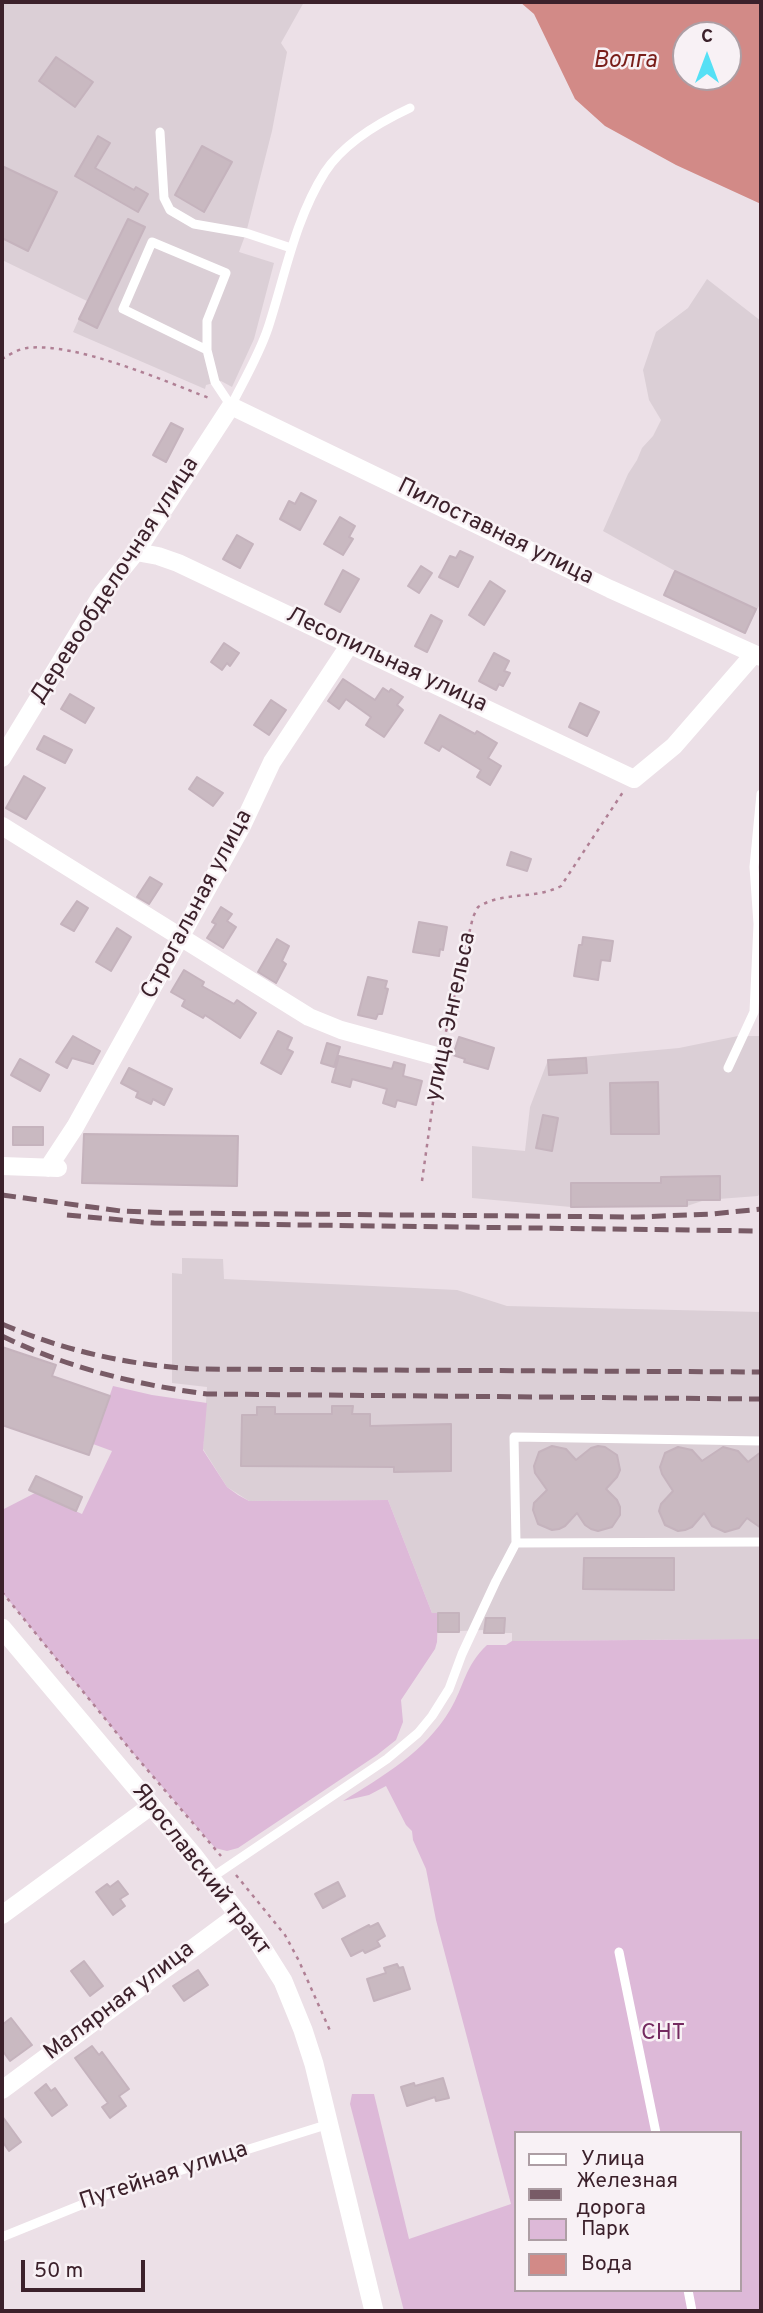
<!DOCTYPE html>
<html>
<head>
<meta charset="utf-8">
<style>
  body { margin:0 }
  #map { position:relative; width:763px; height:2313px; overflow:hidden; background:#ece0e7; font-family:Overpass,sans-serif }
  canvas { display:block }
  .frame { position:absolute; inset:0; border:4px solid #3c212b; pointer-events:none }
  .legend { position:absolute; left:514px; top:2131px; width:228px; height:161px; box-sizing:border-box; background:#f8f1f5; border:2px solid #ad9ea4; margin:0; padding:9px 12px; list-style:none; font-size:21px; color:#3c212b }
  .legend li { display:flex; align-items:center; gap:14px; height:35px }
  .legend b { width:35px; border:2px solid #ad9ea4 }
  .north { position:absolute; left:672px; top:21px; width:70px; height:70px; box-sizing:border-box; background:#f8f1f5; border:2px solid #ad9ea4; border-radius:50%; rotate:0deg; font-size:19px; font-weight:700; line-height:28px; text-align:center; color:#3c212b }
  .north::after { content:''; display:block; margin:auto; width:24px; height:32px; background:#55e0f5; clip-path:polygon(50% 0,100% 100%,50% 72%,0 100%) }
  .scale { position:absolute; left:21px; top:2260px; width:124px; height:32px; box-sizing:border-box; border:4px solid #3c212b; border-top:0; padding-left:9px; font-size:21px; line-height:24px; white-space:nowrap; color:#3c212b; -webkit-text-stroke:5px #f8f1f5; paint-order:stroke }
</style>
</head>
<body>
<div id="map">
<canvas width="763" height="2313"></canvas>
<div class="frame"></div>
<ul class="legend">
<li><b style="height:9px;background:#fff"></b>Улица</li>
<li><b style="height:9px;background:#785b66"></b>Железная дорога</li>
<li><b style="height:19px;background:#ddb9d8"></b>Парк</li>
<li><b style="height:19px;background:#d28a87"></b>Вода</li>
</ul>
<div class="north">С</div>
<div class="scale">50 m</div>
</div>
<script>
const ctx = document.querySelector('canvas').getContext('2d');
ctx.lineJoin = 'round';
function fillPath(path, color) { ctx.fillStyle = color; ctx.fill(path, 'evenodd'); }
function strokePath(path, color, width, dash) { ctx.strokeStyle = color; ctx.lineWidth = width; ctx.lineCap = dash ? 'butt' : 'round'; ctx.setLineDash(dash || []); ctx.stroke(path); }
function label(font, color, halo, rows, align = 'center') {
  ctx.font = font + ' Overpass,sans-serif'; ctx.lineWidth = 5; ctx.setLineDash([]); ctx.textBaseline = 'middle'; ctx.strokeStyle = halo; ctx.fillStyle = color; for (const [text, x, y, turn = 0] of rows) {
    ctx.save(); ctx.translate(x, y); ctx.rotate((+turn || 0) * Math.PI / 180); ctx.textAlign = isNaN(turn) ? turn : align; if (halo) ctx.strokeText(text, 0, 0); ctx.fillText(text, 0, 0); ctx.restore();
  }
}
fillPath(new Path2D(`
  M2 2H304L281 43 287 52 272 131 246 233 239 252 274 263 254 339 232 387 221 381 206 385 205 389 73 332 87 301 2 260Z
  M707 279 761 321V602L745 633 664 595 675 571 603 531 628 474 637 460 642 448 653 436 661 420 649 400 643 370 656 332 688 308Z
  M738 1036H761V1191L758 1196 705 1200 687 1206 571 1207 472 1198V1146L525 1151 530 1107 548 1060 679 1048Z
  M182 1258 223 1259 224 1279 457 1290 507 1306 761 1312V1639L512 1641V1633H484L483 1630 438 1632V1613H432L388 1500 249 1501 227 1487 203 1449 207 1387 172 1383V1273L182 1274Z`), '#dbcfd6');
fillPath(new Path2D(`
  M113 1386 152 1395 207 1403 203 1450 227 1487 238 1495 249 1501 388 1500 432 1613H438L437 1642 435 1649 401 1700 403 1722 396 1740 377 1755 238 1848 227 1851 215 1848 133 1753 2 1592V1510L35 1493 82 1514 112 1451 93 1444Z
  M761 1639V2311H404L350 2104 352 2094H374L409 2239 511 2204 436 1920 426 1869 413 1840 412 1831 406 1825 386 1786 369 1795 343 1801C383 1776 425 1752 450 1710 465 1685 464 1667 487 1645H506L512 1641ZM516 2133H740V2290H516Z`), '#ddb9d8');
fillPath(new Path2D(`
  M520 2H761V204L676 165 605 126 575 99 534 14ZM686 35H728V77H686Z`), '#d28a87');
const building = new Path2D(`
  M56 57 93 82 75 107 39 81Z
  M98 136 110 143 95 168 134 190 136 187 148 194 138 212 75 176Z
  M202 146 232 162 204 212 175 195Z
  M2 166 57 192 28 251 2 238Z
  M128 219 145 227 97 328 79 319Z
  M171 423 183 429 166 462 153 455Z
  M301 493 316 501 300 530 280 519 289 501 295 504Z
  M340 517 355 526 349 537 353 539 343 555 324 544Z
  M237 535 253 544 240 568 223 559Z
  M460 551 473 557 458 587 439 577 450 556 456 558Z
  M421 566 432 573 419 593 408 586Z
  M343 570 359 579 340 612 325 604Z
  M675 571 756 609 745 633 664 595Z
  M490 581 505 591 484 625 469 615Z
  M431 615 442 621 427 652 415 646Z
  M224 643 239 653 230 666 227 663 222 670 211 662Z
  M494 653 509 661 504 671 510 673 503 686 499 684 496 690 479 681Z
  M343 679 375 700 383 688 389 692 391 689 403 697 397 705 403 710 384 737 366 725 371 717 346 699 339 709 328 701Z
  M70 694 94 708 85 723 61 709Z
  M271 700 286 710 269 735 254 725Z
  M580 703 599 712 587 736 569 727Z
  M440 715 475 734 477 731 497 743 488 758 501 766 490 785 477 777 481 770 442 746 439 751 425 743Z
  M44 736 72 750 65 763 37 749Z
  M24 776 45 788 26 819 6 808Z
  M197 777 223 793 213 806 189 789Z
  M511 852 531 859 527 871 507 865Z
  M150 877 162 884 149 904 137 897Z
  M77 901 88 908 74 931 61 924Z
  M221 907 232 914 227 921 236 927 223 948 207 938 216 924 212 922Z
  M419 922 447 927 443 950 440 949 439 956 413 952Z
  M117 928 131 937 111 971 96 962Z
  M583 937 613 941 610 961 601 960 598 980 574 976 579 945H582Z
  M277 939 289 946 282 961 286 964 276 983 258 972Z
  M184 970 204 982 202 986 234 1004 237 1000 256 1013 240 1038 205 1015 203 1018 182 1006 185 1000 171 992Z
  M368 977 387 981 385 988 388 989 382 1014H378L376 1019 358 1015Z
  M278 1031 292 1038 287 1049 293 1052 281 1074 261 1063Z
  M73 1036 100 1051 93 1064 72 1058 67 1068 56 1062Z
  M459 1037 494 1048 488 1069 464 1062 465 1059 453 1055Z
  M327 1043 340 1047 334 1067 321 1063Z
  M339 1056 392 1069 394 1062 405 1065 403 1076 422 1081 416 1105 397 1100 395 1107 383 1103 387 1089 352 1079 350 1087 332 1082Z
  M586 1058 587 1073 549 1075 548 1060Z
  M20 1059 49 1075 40 1091 11 1075Z
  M129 1068 172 1089 164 1105 153 1099 151 1104 136 1097 138 1092 121 1083Z
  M658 1082 659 1134H611L610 1083Z
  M543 1115 558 1118 552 1151 536 1148Z
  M13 1127H43V1145H13Z
  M84 1134 238 1136 237 1186 82 1183Z
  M720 1176V1200H687V1206L571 1207V1183H661V1177Z
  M2 1347 56 1365 52 1376 110 1396 89 1455 2 1425Z
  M332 1406H353L352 1414H370V1426L451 1424V1471L394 1472V1467L241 1466 242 1415H257V1407H275V1414H332Z
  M552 1446 566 1449 576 1460 591 1448 598 1446 605 1447 617 1455 620 1470 617 1477 606 1489 617 1500 620 1507V1515L612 1527 598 1531 591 1529 585 1525 577 1513 565 1526 559 1529 552 1530 538 1524 533 1510 534 1503 547 1490 535 1473 534 1466 539 1452Z
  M678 1447 692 1450 702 1461 723 1447 738 1451 748 1462 761 1452V1528L747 1518 739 1528 725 1532 712 1526 704 1513 692 1527 685 1530 678 1531 665 1525 659 1511 661 1504 673 1491 662 1474 660 1467 665 1453Z
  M36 1476 82 1497 76 1511 29 1490Z
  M584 1558H674V1590L583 1589Z
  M438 1613H459V1632H438Z
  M486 1618H505L504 1633H484Z
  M118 1881 128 1894 120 1899 125 1906 113 1915 96 1892 107 1884 110 1887Z
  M338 1882 345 1896 323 1908 315 1894Z
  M378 1923 385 1936 377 1941 380 1946 365 1953 363 1950 351 1956 342 1939 369 1925 370 1927Z
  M84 1961 103 1986 90 1996 71 1971Z
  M397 1964 399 1968 403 1967 410 1989 374 2001 367 1979 386 1973 384 1968Z
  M198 1970 208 1985 184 2001 173 1986Z
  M11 2018 32 2045 10 2061 2 2050V2025Z
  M92 2046 99 2055 102 2052 129 2089 119 2096 126 2106 110 2118 102 2107 108 2103 75 2058Z
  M443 2078 449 2098 436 2101 435 2097 407 2106 401 2087 414 2083 415 2086Z
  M46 2084 51 2091 55 2088 67 2105 52 2116 35 2093Z
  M2 2116 21 2142 9 2151 2 2141Z`);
fillPath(building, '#c9b9c1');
strokePath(building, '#c5b3bd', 2);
strokePath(new Path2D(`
  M2 359C9 355 18 349 27 348 75 342 162 380 209 398
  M444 1040 473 917 478 907C503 891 535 900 561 886L623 792
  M422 1181 437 1074
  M2 1592 133 1753 221 1856
  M236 1875 285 1935 299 1961 331 2033`), '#b08095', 2.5, [3.5, 5]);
strokePath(new Path2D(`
  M160 132 164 198 170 210 194 224 246 233 291 248
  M207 350V321L226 273 152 242 123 309 207 350 215 382 231 406C244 380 259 355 268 328 285 276 295 219 325 172 344 143 380 122 410 108
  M728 1068 754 1012 758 924 754 867 761 794
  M516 1543 761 1542
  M211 1878 387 1759 418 1733 432 1716 449 1689 462 1654 496 1581 516 1543 514 1437 761 1441
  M619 1952 656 2133
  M2 2237 118 2190 329 2124
  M688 2290 692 2311`), '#fff', 9);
strokePath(new Path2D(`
  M136 552 158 556 178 563 634 779 674 746 754 654
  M2 758 102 594 136 552 231 406 610 589 761 657
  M2 826 309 1017 341 1030 440 1057
  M2 1166 58 1168
  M48 1168 75 1127 180 938 242 826 272 762 350 644
  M2 1915 151 1806
  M2 2090 239 1914`), '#fff', 18);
strokePath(new Path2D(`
  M2 1628 193 1855 254 1935 283 1981 303 2030 314 2064 374 2311`), '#fff', 19);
strokePath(new Path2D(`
  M2 1195 121 1211 172 1213 638 1217 712 1214 761 1209
  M67 1215 154 1223 761 1231
  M2 1324C64 1351 129 1365 196 1369L761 1372
  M2 1336C65 1367 137 1385 207 1394L761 1399`), '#785b66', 5, [14, 7]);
label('23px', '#3c212b', '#f8f1f5', [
  ["Пилоставная улица",495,533,26],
  ["Деревообделочная улица",116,581,-57],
  ["Лесопильная улица",386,661,25],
  ["Строгальная улица",198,905,-62],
  ["улица Энгельса",452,1017,-78],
  ["Ярославский тракт",200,1870,52],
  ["Малярная улица",120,2002,-37],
  ["Путейная улица",164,2177,-18]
]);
label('23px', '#742a60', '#f8f1f5', [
  ["СНТ",663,2034]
]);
label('italic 24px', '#791e1a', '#f8f1f5', [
  ["Волга",625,62]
]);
</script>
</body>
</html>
